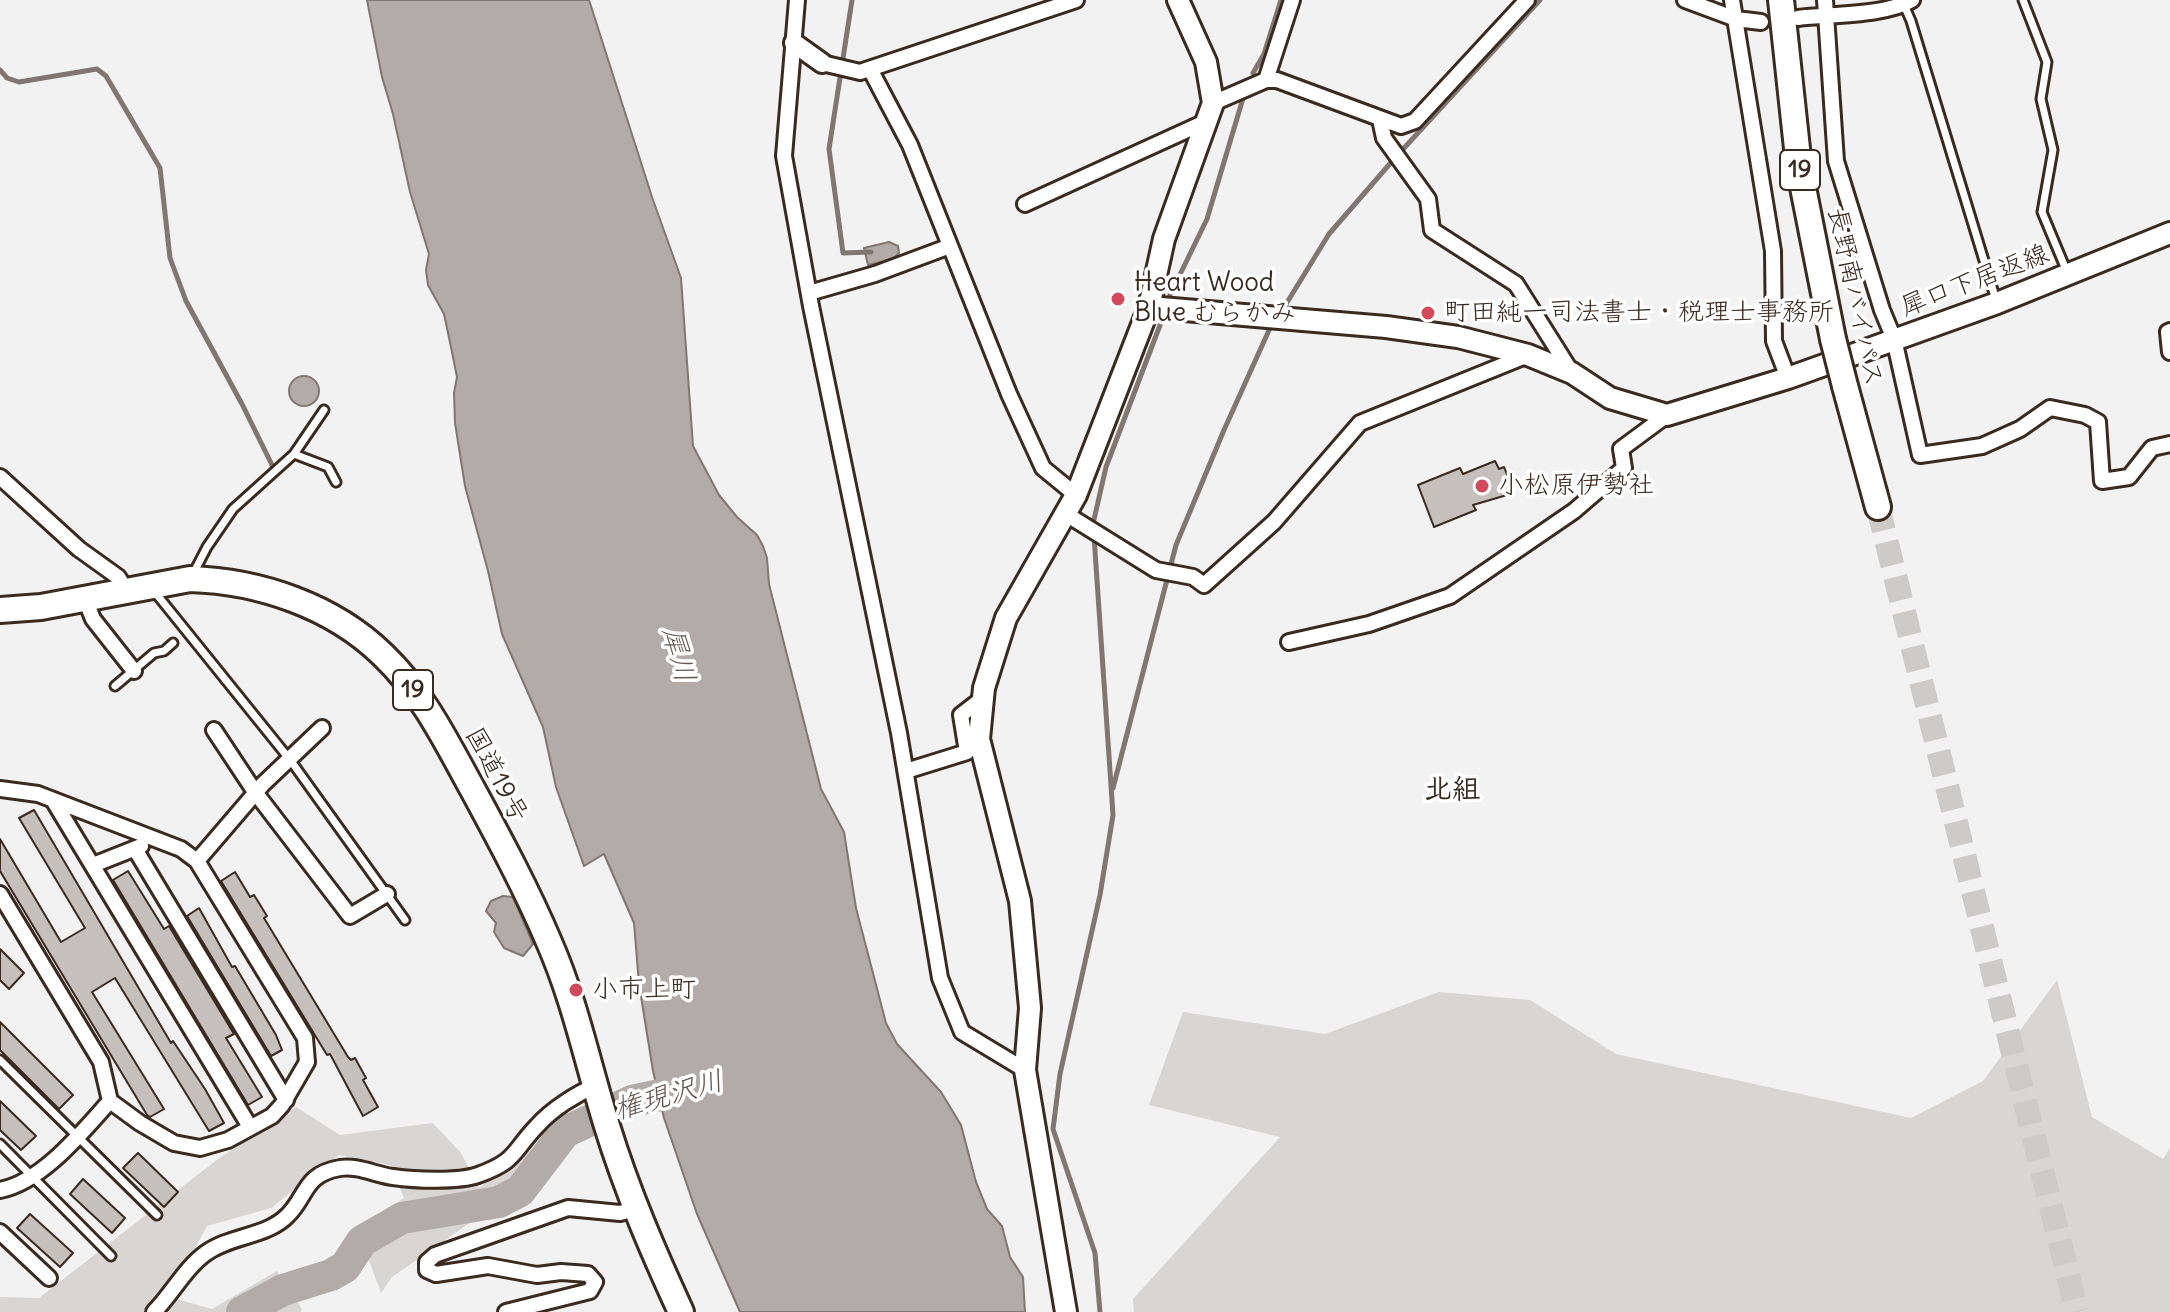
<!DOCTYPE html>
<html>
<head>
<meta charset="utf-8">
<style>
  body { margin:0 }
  canvas { display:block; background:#f3f2f2 }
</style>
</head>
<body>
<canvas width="2170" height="1312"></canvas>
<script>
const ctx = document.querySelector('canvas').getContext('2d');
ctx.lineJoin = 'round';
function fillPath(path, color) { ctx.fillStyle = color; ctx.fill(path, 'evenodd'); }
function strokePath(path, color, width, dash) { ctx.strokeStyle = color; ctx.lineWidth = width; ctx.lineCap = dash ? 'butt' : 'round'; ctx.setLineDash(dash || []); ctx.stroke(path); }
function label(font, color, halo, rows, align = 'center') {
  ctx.font = font + ' Delius,"Klee One",sans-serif'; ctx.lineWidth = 7; ctx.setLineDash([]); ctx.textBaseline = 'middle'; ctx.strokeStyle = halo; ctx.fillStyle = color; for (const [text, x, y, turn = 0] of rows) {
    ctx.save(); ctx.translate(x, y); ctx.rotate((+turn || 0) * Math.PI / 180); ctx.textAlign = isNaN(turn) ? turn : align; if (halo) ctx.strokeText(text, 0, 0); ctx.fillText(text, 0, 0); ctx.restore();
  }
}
fillPath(new Path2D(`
  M2057 980 2092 1117 2163 1159 2170 1148V1312H1134L1133 1299 1280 1137 1149 1105 1183 1012 1325 1034 1439 992 1530 1000 1616 1054 1911 1118 1983 1081Z
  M296 1107 340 1135 433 1123 461 1153 479 1188 547 1138 562 1159 392 1277 381 1293 358 1230 404 1198 390 1165 339 1155 271 1208 207 1226 169 1297 212 1309 277 1271 302 1309 301 1312H0V1297L39 1298 218 1159Z`), '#d8d5d2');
const water = new Path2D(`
  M367 0H589L653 200 681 278 693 446 719 495 737 517 757 535 763 546 767 558 769 584 821 789 844 832 856 908 886 1023 897 1044 941 1092 961 1125 976 1182 987 1209 1002 1226 1010 1257 1023 1277 1025 1312H740L697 1214 664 1118 653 1071 639 984 634 923 604 854 584 866 556 787 543 727 502 634 488 571 465 486 455 423 454 393 457 377 451 347 444 314 428 285 426 270 429 254 410 192 393 114 382 77Z
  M889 242 898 246 899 253 893 259 868 265 864 248Z
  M289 391a15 15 0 1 1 30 0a15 15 0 1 1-30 0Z
  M503 896 513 897 533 944 523 956 504 948 494 932 496 923 486 911 491 901Z`);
fillPath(water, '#b2aba7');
strokePath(water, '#827770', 2);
strokePath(new Path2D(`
  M852 0 829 149 843 253 871 252
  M0 70 7 78 19 82 97 69 106 76 160 168 170 258 186 301 242 404 274 469
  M1253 73 1264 54 1281 0
  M1170 295 1207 219 1244 95
  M1283 309 1329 234 1394 159 1540 0
  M1093 524 1106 467 1162 320
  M1094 536 1113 815 1100 895 1060 1074 1053 1129 1095 1253 1100 1312
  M1113 788 1176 545 1224 430 1270 328`), '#827770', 5);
strokePath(new Path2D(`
  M242 1312 283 1290 331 1275 345 1267 362 1241 402 1218 499 1202 520 1191 565 1132 632 1101 701 1086`), '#b2aba7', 32);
const building = new Path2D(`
  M1495 461 1499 469 1504 467 1512 487 1505 489 1507 495 1473 505 1476 510 1434 527 1418 485 1460 468 1463 474Z
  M34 810 171 1043 173 1041 205 1089 224 1123 209 1131 115 978 92 992 164 1109 150 1117 147 1115 0 871V839L61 942 85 928 19 818Z
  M128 871 164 929 169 926 234 1034 226 1038 262 1097 248 1105 113 880Z
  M235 872 250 897 254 895 267 916 264 918 348 1057 351 1060 355 1058 366 1078 363 1080 378 1107 363 1116 330 1054 327 1055 221 881Z
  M199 908 232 967 235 966 276 1035 282 1050 271 1056 187 916Z
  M0 949 24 973 9 989 0 980Z
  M0 1022 73 1095 59 1109 0 1050Z
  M0 1101 36 1136 21 1150 0 1130Z
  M138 1153 178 1192 164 1207 123 1168Z
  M83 1179 125 1218 112 1233 70 1194Z
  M30 1214 73 1253 60 1267 17 1228Z`);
fillPath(building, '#c6c0bd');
strokePath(building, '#3b2a1e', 2);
strokePath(new Path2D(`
  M1878 507 2077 1312`), '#cecac8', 24, [24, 12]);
const service = new Path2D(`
  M2023 0 2047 62 2041 99 2053 150 2042 212 2067 272
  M1904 5 1911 21 1996 300
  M294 454 328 467 336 482
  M193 574 207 547 233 509 294 454 324 410
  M158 596 291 761 405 920
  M115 686 154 653 164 651 173 643
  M0 1060 157 1215
  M0 1144 111 1256`);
const minor = new Path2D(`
  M797 0 784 156 811 306 899 733 940 978 962 1032 1025 1070
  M1685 0 1736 19 1761 22
  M1732 0 1773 251 1774 341 1788 378
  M1825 0 1836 161 1882 310 1894 339 1920 455 1982 446 2020 429 2050 408 2085 415 2098 422 2102 481 2129 477 2152 448 2170 444
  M1798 18C1831 14 1884 16 1912 0
  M822 63 860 72 1076 0
  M870 69 910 145 1009 394 1043 468 1076 495
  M1266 80 1292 0
  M1213 103 1266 80H1277L1401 126 1415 121 1527 0
  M1380 119 1384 138 1428 199 1432 230 1516 284 1572 373
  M1025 204 1205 122
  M809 293 875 274 950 246
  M2170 331 2168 332 2170 352
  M0 477 79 549 118 577 126 590
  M1066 514 1156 570 1193 577 1204 585 1274 522 1360 423 1528 355
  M85 599 93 619 134 671
  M1289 642 1369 624 1450 596 1574 511 1624 468 1621 449 1667 415
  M214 730 255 792 350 916 387 894
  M906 771 967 752 961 715 983 698
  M0 789 38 794 181 849 197 861 305 1038 307 1062 282 1105 272 1116 228 1140 200 1148 174 1143 140 1123 110 1101
  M53 800 250 1127
  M135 849 286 1100
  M197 861 263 784 322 728
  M93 865 141 846
  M0 894 101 1062 110 1101C82 1132 42 1182 0 1190
  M0 1232 49 1278
  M154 1312C172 1294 185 1268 206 1253 231 1235 267 1237 288 1215 307 1196 304 1174 340 1168 358 1165 376 1175 393 1177 414 1180 458 1182 478 1175 517 1161 512 1152 537 1126 552 1109 576 1094 597 1085
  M506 1312 590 1291 595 1282 588 1274 561 1272 537 1275 488 1266 436 1274 427 1270V1262L435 1255 568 1208 620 1213 635 1209`);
const tertiary = new Path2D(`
  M794 43 822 63`);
const secondary = new Path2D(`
  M1149 307 1386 327 1458 337 1528 355 1572 373 1610 398 1667 415 1788 378 1997 303 2170 233
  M1066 1312 1025 1070 1030 1008 1020 901 979 739 984 688 1006 618 1076 495 1149 307 1164 239 1213 103 1206 62 1178 0`);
const trunk = new Path2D(`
  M1781 0 1799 167 1833 339
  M1845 386 1878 507
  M0 610 41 607 190 579C259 581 333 606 383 655 423 693 447 743 473 790 500 840 527 890 549 942 575 1001 588 1065 607 1126 627 1191 653 1251 681 1312`);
strokePath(service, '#3b2a1e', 13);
strokePath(minor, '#3b2a1e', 20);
strokePath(tertiary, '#3b2a1e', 24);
strokePath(secondary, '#3b2a1e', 26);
strokePath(trunk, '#3b2a1e', 30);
strokePath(service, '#fff', 7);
strokePath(minor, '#fff', 14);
strokePath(tertiary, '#fff', 18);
strokePath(secondary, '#fff', 20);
strokePath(trunk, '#fff', 24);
const trunkBridge = new Path2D(`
  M1833 339 1845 386`);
strokePath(trunkBridge, '#3b2a1e', 30, []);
strokePath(trunkBridge, '#fff', 24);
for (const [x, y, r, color] of [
  [1118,299,8,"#d1495b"],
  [1428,313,8,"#d1495b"],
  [1482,486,8,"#d1495b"],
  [576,990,8,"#d1495b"]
]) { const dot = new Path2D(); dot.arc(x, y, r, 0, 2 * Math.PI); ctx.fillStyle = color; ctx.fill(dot); strokePath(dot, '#fff', 3); }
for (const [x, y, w] of [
  [1800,170,40],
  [413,690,40]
]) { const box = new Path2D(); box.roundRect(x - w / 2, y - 20, w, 40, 6); ctx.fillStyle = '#fff'; ctx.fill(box); strokePath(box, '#3b2a1e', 2); }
label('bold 24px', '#3b2a1e', null, [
  ["19",1800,170],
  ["19",413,690]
]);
label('26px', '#3b2a1e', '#fff', [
  ["犀口下居返線",1975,281,-21],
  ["長野南バイパス",1855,297,78],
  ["国道19号",496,775,62]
]);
label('26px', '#3b2a1e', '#fff', [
  ["Heart Wood",1134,284],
  ["Blue むらかみ",1134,314],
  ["町田純一司法書士・税理士事務所",1444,313],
  ["小松原伊勢社",1498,486],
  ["小市上町",592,990]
], 'left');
label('italic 28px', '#65574e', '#fff', [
  ["犀川",678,655,75],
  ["権現沢川",669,1096,-16]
]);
label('bold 28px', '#3b2a1e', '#fff', [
  ["北組",1452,790]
]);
</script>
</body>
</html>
